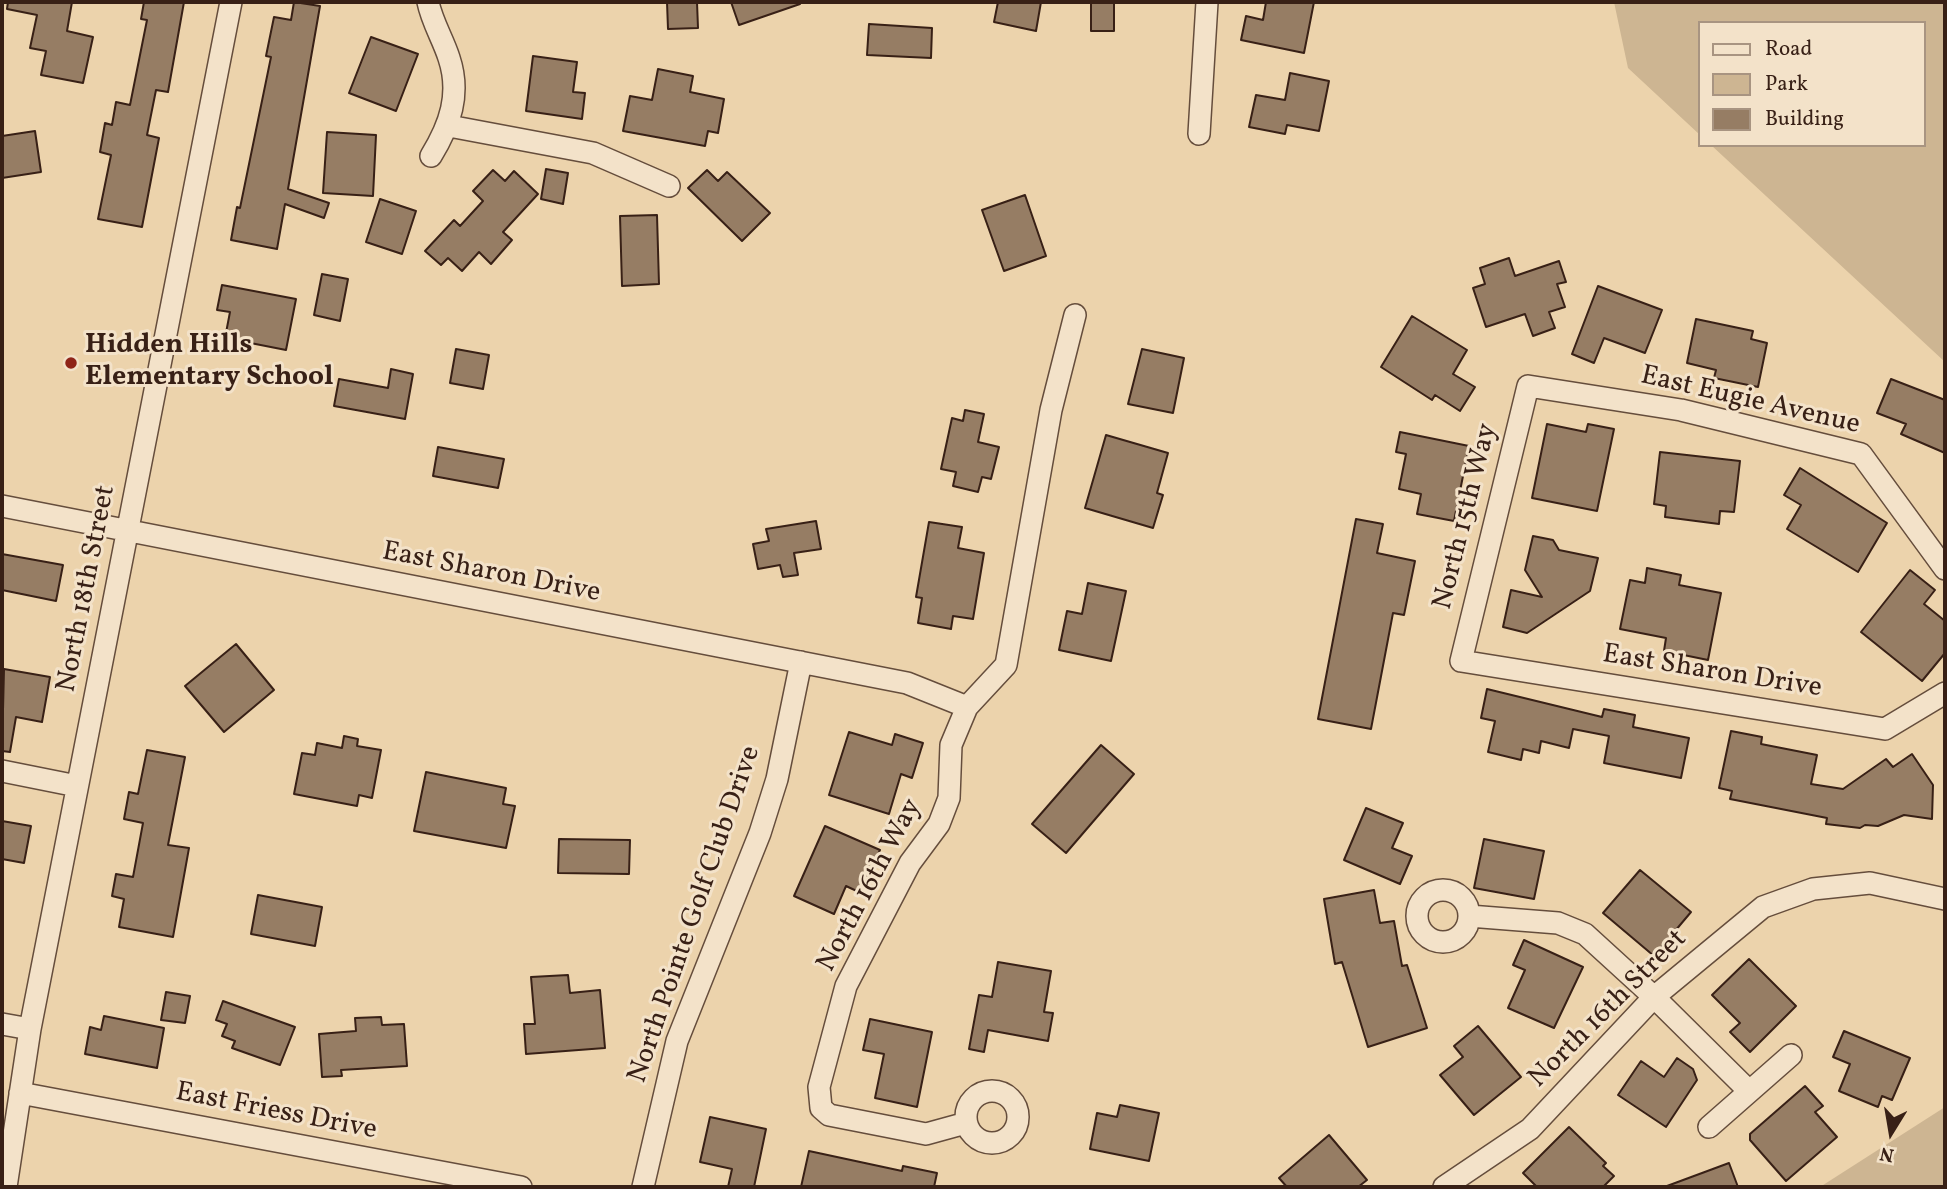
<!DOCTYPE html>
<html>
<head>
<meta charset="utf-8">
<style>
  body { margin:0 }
  #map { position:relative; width:1947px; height:1189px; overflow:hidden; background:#ecd3ac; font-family:Vollkorn,serif }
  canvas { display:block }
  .frame { position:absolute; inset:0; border:4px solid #382016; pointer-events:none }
  .legend { position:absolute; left:1698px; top:21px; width:228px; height:126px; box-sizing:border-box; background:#f3e2c9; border:2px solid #a89481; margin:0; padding:9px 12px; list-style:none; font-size:21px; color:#382016 }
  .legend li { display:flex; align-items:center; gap:14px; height:35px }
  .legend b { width:35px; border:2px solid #a89481 }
  .north { position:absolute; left:1856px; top:1098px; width:70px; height:70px; -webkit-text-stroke:5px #f3e2c9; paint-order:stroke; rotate:191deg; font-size:19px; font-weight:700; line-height:28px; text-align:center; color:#382016 }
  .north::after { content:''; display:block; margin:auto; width:24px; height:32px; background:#382016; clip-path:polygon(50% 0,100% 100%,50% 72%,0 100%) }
</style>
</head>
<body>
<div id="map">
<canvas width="1947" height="1189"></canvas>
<div class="frame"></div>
<ul class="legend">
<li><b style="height:9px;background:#f3e2c9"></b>Road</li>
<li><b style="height:19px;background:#cdb592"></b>Park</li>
<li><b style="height:19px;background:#967d64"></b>Building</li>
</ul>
<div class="north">N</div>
</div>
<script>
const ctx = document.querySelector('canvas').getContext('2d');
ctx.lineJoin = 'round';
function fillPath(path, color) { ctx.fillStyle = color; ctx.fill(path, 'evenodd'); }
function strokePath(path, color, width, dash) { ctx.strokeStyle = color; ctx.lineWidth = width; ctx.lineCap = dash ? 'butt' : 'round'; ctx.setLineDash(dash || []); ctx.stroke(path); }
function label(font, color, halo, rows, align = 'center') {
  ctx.font = font + ' Vollkorn,serif'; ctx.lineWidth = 6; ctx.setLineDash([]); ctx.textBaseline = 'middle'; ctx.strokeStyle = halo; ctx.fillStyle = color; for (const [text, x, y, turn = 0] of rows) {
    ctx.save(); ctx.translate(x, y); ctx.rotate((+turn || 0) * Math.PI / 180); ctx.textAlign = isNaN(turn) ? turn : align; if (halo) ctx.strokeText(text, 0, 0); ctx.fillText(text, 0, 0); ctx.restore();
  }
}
fillPath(new Path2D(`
  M1614 2H1945V362L1711 145H1924V23H1700V135L1628 68Z
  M1945 1107V1187H1820Z`), '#cdb592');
const building = new Path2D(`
  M8 2H72L67 31 93 37 83 83 41 75 46 51 30 48 37 15 7 9Z
  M144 2H184L168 92 156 90 147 135 159 138 142 227 98 219 111 155 100 152 105 123 112 125 116 102 130 105 147 20 141 19Z
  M294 2 320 6 288 189 329 203 324 218 285 204 277 249 231 240 237 207 240 208 271 57 266 56 274 17 291 20Z
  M667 2H697L698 28 668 29Z
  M731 2H799L800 4 739 25Z
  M998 2H1041L1036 31 994 22Z
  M1091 2H1114V31H1091Z
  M1266 2H1314L1304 53 1241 40 1246 16 1263 20Z
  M869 24 932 28 931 58 867 55Z
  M371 37 418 54 396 111 349 93Z
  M533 56 577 62 573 92 585 93 582 119 526 111Z
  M658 69 693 76 690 92 724 99 718 133 708 131 705 146 623 131 630 96 652 100Z
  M1290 73 1329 81 1319 131 1287 125 1285 134 1249 127 1256 95 1285 100Z
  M35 131 41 172 2 178V136Z
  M327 132 376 135 373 196 323 193Z
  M546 169 568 173 563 204 541 199Z
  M493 170 505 181 514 171 538 194 503 232 512 240 491 264 479 252 462 271 448 258 441 265 425 251 454 220 460 226 483 201 473 191Z
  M707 170 718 181 727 172 770 213 742 241 688 188Z
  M1025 195 1046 256 1004 271 982 210Z
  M380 199 416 211 402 254 366 242Z
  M657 215 659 284 622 286 620 216Z
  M1509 258 1515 276 1559 261 1566 282 1557 284 1565 307 1549 312 1555 328 1533 336 1525 314 1486 327 1473 288 1485 284 1480 268Z
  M322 274 348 279 340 321 314 315Z
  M222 285 296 299 286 350 225 338 230 312 217 310Z
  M1598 286 1662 310 1645 353 1604 338 1594 363 1572 354Z
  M1412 316 1467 350 1453 374 1475 387 1460 411 1435 395 1432 400 1381 367Z
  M1696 319 1753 331 1751 339 1767 343 1758 387 1714 378 1716 370 1687 363Z
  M456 349 489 355 483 389 450 383Z
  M1142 349 1184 358 1173 413 1128 404Z
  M391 369 413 374 405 419 334 406 339 379 388 388Z
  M1891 379 1945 400V453L1901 434 1906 424 1877 413Z
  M965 410 984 414 978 442 999 447 991 479 982 477 978 492 953 486 956 472 941 469 952 418 963 421Z
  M1547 424 1586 432 1588 424 1614 429 1597 511 1532 498Z
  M1400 432 1469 446 1454 521 1417 514 1421 494 1399 489 1406 454 1396 452Z
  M1106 435 1168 453 1157 493 1163 495 1153 528 1085 508Z
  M438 447 504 459 498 488 433 476Z
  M1660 452 1740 461 1734 512 1720 511 1719 524 1665 517 1666 506 1654 504Z
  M1800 468 1887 523 1858 572 1787 529 1801 505 1784 495Z
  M1356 519 1383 524 1377 553 1415 561 1404 615 1393 613 1371 729 1318 719Z
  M816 521 821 549 794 553 798 575 783 577 780 565 758 569 753 544 769 541 766 529Z
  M929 522 962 527 958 548 984 553 973 619 953 616 951 629 918 623 922 598 916 597Z
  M1533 536 1553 540 1559 550 1598 558 1590 591 1527 633 1503 627 1511 590 1542 597 1525 570Z
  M2 554 63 565 56 601 2 590Z
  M1647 568 1681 575 1679 585 1721 593 1708 660 1664 651 1666 638 1620 629 1630 580 1645 583Z
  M1910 570 1935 590 1924 604 1945 621V653L1922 681 1861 632Z
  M1088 583 1126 591 1111 661 1059 650 1067 611 1082 614Z
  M236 644 274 690 224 732 185 686Z
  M4 669 50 677 42 722 16 717 10 752 2 751Z
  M1487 689 1602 717 1604 709 1635 715 1633 727 1689 738 1681 778 1604 763 1609 736 1573 729 1569 748 1541 741 1539 753 1523 749 1521 760 1488 752 1495 721 1481 718Z
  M1731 731 1762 737 1761 744 1817 755 1811 784 1843 789 1886 759 1893 767 1912 754 1933 785 1932 819 1904 815 1878 826 1865 825 1860 828 1826 824 1827 818 1730 799 1732 791 1719 788Z
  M849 732 892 745 895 734 923 743 912 778 901 774 889 814 829 795Z
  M344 736 358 739 357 746 381 750 372 798 359 795 357 806 294 794 302 753 315 755 317 743 342 748Z
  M1101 745 1134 774 1066 853 1032 824Z
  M147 750 185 757 168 845 189 848 173 937 119 927 124 899 112 896 116 874 133 877 143 823 124 819 129 792 138 794Z
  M426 772 506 788 503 804 515 806 506 848 414 831Z
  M1366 808 1403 823 1392 848 1412 856 1400 884 1344 860Z
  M2 821 31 826 24 863 2 859Z
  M825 826 880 850 861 893 846 886 834 914 794 896Z
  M559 839 630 840 629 874 558 873Z
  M1484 839 1544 851 1534 899 1474 888Z
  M1640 870 1691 912 1654 956 1603 913Z
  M1374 890 1380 923 1394 921 1402 966 1407 965 1427 1028 1368 1047 1342 962 1335 964 1324 899Z
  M258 895 322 907 315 946 251 934Z
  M1524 940 1583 967 1554 1028 1508 1008 1525 970 1513 965Z
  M1749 959 1796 1006 1750 1052 1730 1032 1740 1023 1712 995Z
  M998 962 1051 971 1044 1012 1053 1013 1048 1041 988 1030 984 1052 969 1049 979 995 992 997Z
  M568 975 570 993 600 990 605 1048 526 1054 524 1024H535L531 977Z
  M166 992 190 996 185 1023 161 1020Z
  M223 1001 295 1027 280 1065 232 1048 235 1041 222 1036 227 1024 216 1020Z
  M104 1016 164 1028 157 1068 85 1054 90 1027 101 1030Z
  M381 1017 382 1025 404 1024 407 1066 341 1070 342 1076 322 1077 319 1034 356 1031 355 1018Z
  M870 1019 932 1032 917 1107 875 1098 884 1054 863 1050Z
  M1478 1026 1521 1077 1474 1115 1440 1075 1463 1057 1454 1046Z
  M1844 1031 1910 1058 1892 1100 1882 1096 1878 1107 1839 1091 1850 1064 1833 1057Z
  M1677 1058 1693 1069 1697 1080 1666 1127 1618 1095 1641 1061 1664 1077Z
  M1805 1086 1823 1106 1815 1112 1837 1137 1786 1181 1750 1140V1134Z
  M1120 1105 1159 1113 1149 1161 1090 1149 1097 1113 1117 1117Z
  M710 1117 766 1129 754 1187H728L732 1169 700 1162Z
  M1569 1127 1606 1163 1603 1166 1614 1176 1603 1187H1537L1523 1173Z
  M1329 1135 1367 1180 1358 1187H1287L1279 1178Z
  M809 1151 902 1171 903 1166 937 1173 934 1187H801Z
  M1729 1163 1738 1187H1668L1667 1186Z`);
fillPath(building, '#967d64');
strokePath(building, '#382016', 2);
const minor = new Path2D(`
  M428 2C432 22 443 39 449 58 461 94 450 125 431 156
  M449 126 593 153 669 186
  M1199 134 1207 2
  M2 506 907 683 967 707
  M1945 569 1861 454 1681 410 1528 386 1461 661 1885 729 1945 693
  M2 771 77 786
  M1417 916a26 26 0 1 1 52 0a26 26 0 1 1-52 0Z
  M1469 916 1558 923 1585 934 1654 997 1749 1091
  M2 1024 30 1029
  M966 1117a26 26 0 1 1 52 0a26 26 0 1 1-52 0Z
  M20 1093 521 1187
  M966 1123 926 1134 829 1115 821 1108 819 1087 846 986 910 863 939 824 949 798 951 745 967 707 1006 665 1051 410 1075 315
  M1709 1127 1791 1055
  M6 1187 30 1029 231 2
  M643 1187 677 1041 760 833 777 779 801 662
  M1444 1187 1530 1129 1654 997 1763 907 1813 889 1870 883 1945 899`);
strokePath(minor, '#654d3c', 24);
strokePath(minor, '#f3e2c9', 21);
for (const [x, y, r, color] of [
  [71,363,7,"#8f2418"]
]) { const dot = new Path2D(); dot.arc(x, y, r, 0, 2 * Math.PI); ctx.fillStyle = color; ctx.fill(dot); strokePath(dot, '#f3e2c9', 2.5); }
label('bold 28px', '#382016', '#f3e2c9', [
  ["Hidden Hills",85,347],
  ["Elementary School",85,379]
], 'left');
label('28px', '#382016', '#f3e2c9', [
  ["East Eugie Avenue",1750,402,13],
  ["North 15th Way",1467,517,-76],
  ["East Sharon Drive",491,574,11],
  ["North 18th Street",88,589,-79],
  ["East Sharon Drive",1712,673,9],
  ["North 16th Way",871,886,-62],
  ["North Pointe Golf Club Drive",696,915,-71],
  ["North 16th Street",1609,1010,-45],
  ["East Friess Drive",276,1113,11]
]);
</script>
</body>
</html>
